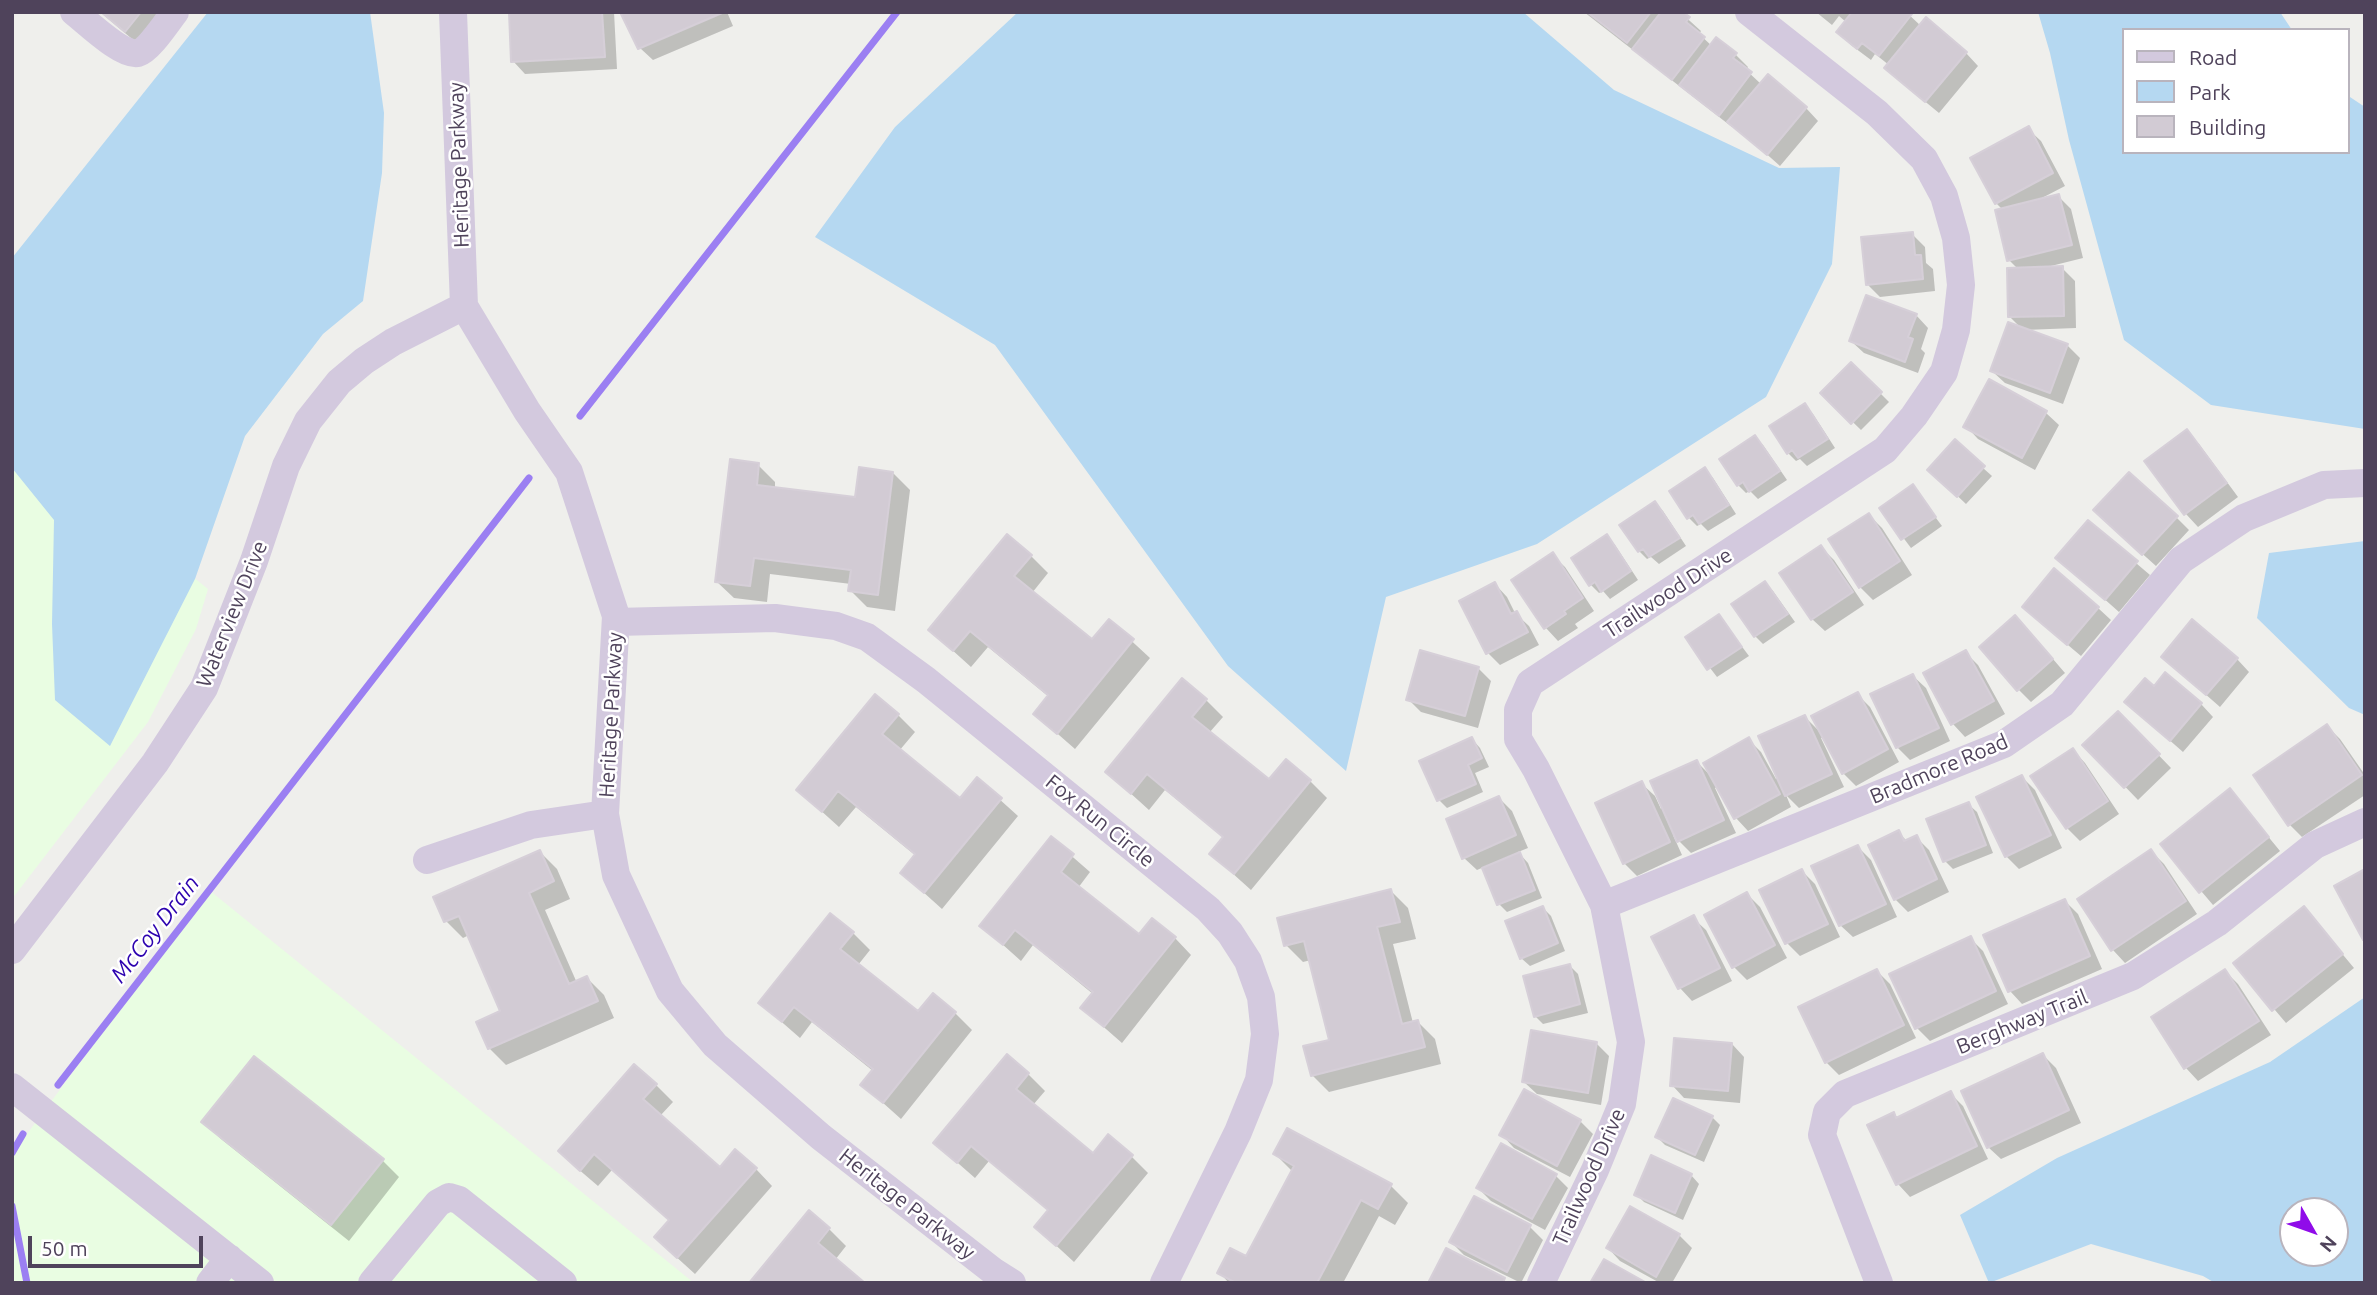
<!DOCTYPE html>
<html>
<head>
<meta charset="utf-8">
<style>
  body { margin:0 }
  #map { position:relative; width:2377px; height:1295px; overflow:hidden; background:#efefec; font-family:Ubuntu,sans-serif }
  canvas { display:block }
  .frame { position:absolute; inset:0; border:14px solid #4f435b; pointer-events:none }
  .legend { position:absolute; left:2122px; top:28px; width:228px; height:126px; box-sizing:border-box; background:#fff; border:2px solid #b9b4bd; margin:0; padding:9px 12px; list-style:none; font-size:21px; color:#4f435b }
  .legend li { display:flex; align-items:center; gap:14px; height:35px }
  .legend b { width:35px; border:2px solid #b9b4bd }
  .north { position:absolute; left:2279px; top:1197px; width:70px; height:70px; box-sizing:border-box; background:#fff; border:2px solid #b9b4bd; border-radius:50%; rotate:130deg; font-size:19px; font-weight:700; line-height:28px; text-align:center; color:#4f435b }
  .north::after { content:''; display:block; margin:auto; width:24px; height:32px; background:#900ce9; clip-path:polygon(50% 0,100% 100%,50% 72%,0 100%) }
  .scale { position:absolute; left:28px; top:1236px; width:175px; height:32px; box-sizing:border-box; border:4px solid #4f435b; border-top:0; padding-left:9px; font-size:21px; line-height:24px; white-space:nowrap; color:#4f435b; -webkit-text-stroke:5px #fff; paint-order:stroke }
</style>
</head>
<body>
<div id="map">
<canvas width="2377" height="1295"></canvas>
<div class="frame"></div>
<ul class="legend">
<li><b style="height:9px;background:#d3c9de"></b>Road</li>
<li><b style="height:19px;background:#b5d8f1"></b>Park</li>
<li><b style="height:19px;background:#d2cbd4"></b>Building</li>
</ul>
<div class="north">N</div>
<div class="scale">50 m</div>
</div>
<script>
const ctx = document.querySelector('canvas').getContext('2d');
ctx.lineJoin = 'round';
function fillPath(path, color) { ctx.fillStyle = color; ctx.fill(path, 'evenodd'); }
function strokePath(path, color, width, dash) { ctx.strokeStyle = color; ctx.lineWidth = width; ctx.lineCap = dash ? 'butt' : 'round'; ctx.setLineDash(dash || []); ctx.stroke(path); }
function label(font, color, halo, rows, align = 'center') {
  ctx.font = font + ' Ubuntu,sans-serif'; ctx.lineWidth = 5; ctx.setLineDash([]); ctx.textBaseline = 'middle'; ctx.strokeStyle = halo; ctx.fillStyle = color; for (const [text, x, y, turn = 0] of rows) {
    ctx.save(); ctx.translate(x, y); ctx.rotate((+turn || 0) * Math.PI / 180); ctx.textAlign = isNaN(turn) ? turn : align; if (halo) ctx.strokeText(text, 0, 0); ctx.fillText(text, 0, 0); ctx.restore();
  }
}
fillPath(new Path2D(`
  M12 432 208 589 196 629 148 722 12 899Z
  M209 890 694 1283H12V1154Z`), '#e9fde2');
fillPath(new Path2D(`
  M208 12H370L384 113 382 173 363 301 323 334 245 436 195 579 110 746 55 700 52 624 54 520 12 468V258Z
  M1018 12H1523L1614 90 1779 168 1840 167 1832 264 1766 397 1537 544 1386 597 1346 771 1228 666 995 345 815 237 895 127Z
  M2038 12H2280L2292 30H2123V152H2347V95L2365 107V429L2211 405 2124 340 2069 140 2050 53Z
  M2365 541V715L2349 708 2257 618 2269 553Z
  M2365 997V1283H2215L2203 1276 2091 1244 1989 1283 1960 1215 2057 1158 2270 1062ZM2335 1211V1253H2293V1211Z`), '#b5d8f1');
fillPath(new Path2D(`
  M100 12H164L138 44Z
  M510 12H614L617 69 525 74 513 61Z
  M622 12H727L733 26 653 60 640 48Z
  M1584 12H1680L1701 31 1699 34 1712 46 1736 55 1748 67 1746 70 1761 84 1806 108 1818 121 1780 166 1734 125 1732 127Z
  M1816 12H1906L1921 26 1966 53 1978 66 1939 113 1899 80 1889 65 1875 54 1871 60 1851 45 1839 32 1846 22 1839 16 1832 25Z
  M2028 129 2041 141 2065 186 2040 199 2058 196 2071 209 2083 258 2047 267 2062 268 2075 281 2076 328 2024 330 2067 345 2080 358 2063 404 2005 383 1992 371 2022 329 2010 317 2018 269 2009 260 2003 210 1996 203Z
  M1912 234 1925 247 1926 263 1933 269 1935 291 1880 297 1867 284Z
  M1916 315 1928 328 1921 349 1925 353 1918 373 1864 353 1851 341Z
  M1851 364 1889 402 1861 430 1823 393Z
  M1805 406 1813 414 1835 448 1807 466 1800 459 1796 461 1788 453Z
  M2046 413 2059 425 2035 470 1978 439 1966 426Z
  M2186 432 2199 444 2238 497 2198 527 2186 514 2147 462Z
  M1755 437 1763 445 1787 480 1758 499 1750 491 1746 493 1738 485Z
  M758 465 775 482V489L857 499 893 473 910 490 895 611 867 607 850 590 851 584 770 574 767 602 734 598 716 581Z
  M1983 468 1992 476 1966 504 1930 470Z
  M1705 470 1713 478 1736 514 1708 531 1701 524 1697 526 1689 518 1672 492Z
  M1912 486 1942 526 1911 548 1881 508Z
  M1655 503 1663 511 1686 546 1659 564 1651 557 1647 559 1639 551Z
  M1869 515 1882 528 1912 575 1873 600 1860 587Z
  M2176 517 2189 530 2156 566 2108 523Z
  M2088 522 2150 575 2119 612 2058 558Z
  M1607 536 1615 545 1638 580 1610 599 1603 591 1599 593 1591 585 1573 558Z
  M1821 547 1834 560 1864 605 1825 631 1812 619Z
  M1552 555 1565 567 1594 611 1575 624 1578 628 1558 641 1546 628 1514 581Z
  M1031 556 1048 573 1032 593 1092 642 1110 621 1150 658 1075 749 1035 714 1049 697 988 647 971 667 930 630Z
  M1765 583 1773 591 1795 622 1763 644 1755 636Z
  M1495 584 1507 597 1515 613 1529 626 1539 645 1500 665 1488 653Z
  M2098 608 2111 620 2081 656 2037 619Z
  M1719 616 1749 656 1717 677 1687 638Z
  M2028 630 2065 673 2031 702 2018 689Z
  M1965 652 1978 665 2005 714 1965 737 1953 724Z
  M2163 657 2237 659 2249 672 2220 707Z
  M1478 668 1491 681 1478 728 1421 712 1408 699Z
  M1913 676 1926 688 1950 741 1910 760 1897 747Z
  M2154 688 2201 704 2213 717 2183 752 2126 702Z
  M1857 694 1870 707 1899 762 1856 786 1843 773 1824 737 1821 738 1844 787 1799 808 1786 795 1791 807 1748 831 1736 818 1718 786 1715 788 1736 833 1691 853 1673 835 1682 855 1637 876 1624 863 1642 784 1655 796 1661 809 1697 762 1711 776 1748 739 1761 752 1776 779 1778 777 1805 717 1821 733Z
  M1206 700 1223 717 1209 733 1269 782 1310 781 1327 798 1251 890 1211 854 1224 838 1165 790 1149 810 1107 772Z
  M2118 713 2171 768 2138 800 2085 745Z
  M898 715 915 732 899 751 960 800 977 779 1018 816 942 909 902 873 916 856 856 807 839 827 798 790Z
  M2327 726 2340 739 2365 775V795L2302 837 2290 825Z
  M1472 739 1480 748 1489 767 1475 773 1483 792 1447 808 1439 800Z
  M2073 750 2085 763 2119 814 2080 841 2067 828Z
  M2022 777 2035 790 2062 848 2019 869 2006 856Z
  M2230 790 2280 851 2213 905 2162 845Z
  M1499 798 1512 811 1528 848 1518 852 1528 863 1542 898 1507 912 1499 904 1484 867 1477 870 1464 858Z
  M1968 804 1977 812 1993 853 1953 869 1945 861Z
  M1898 832 1907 841 1916 837 1929 850 1949 892 1908 912 1895 899Z
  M1051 838 1090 872 1078 888 1139 936 1175 938 1191 955 1122 1043 1082 1008 1093 994 1033 945 1021 961 982 926Z
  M1858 847 1871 860 1897 917 1853 937 1840 925Z
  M2151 851 2164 864 2197 914 2125 963 2113 950 2079 900Z
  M540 852 557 869 570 899 545 910 577 983 587 978 604 995 614 1018 506 1065 489 1048 503 1012 469 935 463 938 446 921Z
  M1802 871 1815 884 1840 937 1800 956 1787 943 1762 891Z
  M1391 891 1408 908 1416 939 1393 944 1413 1023 1418 1022 1435 1039 1441 1064 1329 1092 1312 1075 1331 1041 1311 960 1303 962 1286 945Z
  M1747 894 1760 907 1787 958 1747 980 1734 967 1707 916Z
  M2065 901 2078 914 2102 969 2022 1004 2010 991Z
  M1543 908 1551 916 1565 951 1530 966 1521 958Z
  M2304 908 2354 968 2286 1023 2236 964Z
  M1693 918 1706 930 1732 981 1692 1001 1680 988 1653 938Z
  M853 933 870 950 858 965 918 1014 955 1013 972 1030 901 1119 863 1085 873 1071 812 1022 800 1038 760 1003Z
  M1970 938 1983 951 2008 1004 1930 1041 1917 1028 1892 975Z
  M1570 966 1578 974 1588 1013 1543 1024 1535 1016Z
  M1877 971 1890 984 1916 1038 1839 1075 1826 1062Z
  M2225 971 2238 984 2271 1035 2198 1081 2186 1068 2153 1018Z
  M1596 1043 1609 1056 1601 1105 1537 1094 1524 1082Z
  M1732 1044 1744 1057 1740 1103 1684 1098 1672 1085Z
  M2043 1055 2056 1068 2081 1123 2001 1159 1988 1147Z
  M1028 1074 1045 1091 1033 1105 1093 1155 1131 1156 1148 1173 1074 1262 1036 1227 1049 1211 989 1161 975 1178 935 1143Z
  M656 1085 673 1102 660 1116 720 1169H756L772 1186 695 1274 673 1254 670 1221 612 1170 598 1186 577 1168Z
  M1950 1093 1963 1106 1988 1159 1910 1197 1898 1184 1893 1114 1898 1119Z
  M1712 1117 1720 1125 1704 1162 1665 1145 1657 1137Z
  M1580 1121 1593 1134 1570 1177 1514 1148 1502 1135Z
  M204 1122 382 1160 399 1177 349 1241 221 1139Z
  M1275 1154 1391 1186 1408 1203 1395 1225 1379 1216 1343 1283H1229L1219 1272 1246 1259 1292 1171Z
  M1555 1175 1568 1188 1545 1230 1491 1201 1478 1188Z
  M1691 1175 1699 1184 1683 1220 1644 1202 1636 1194Z
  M1474 1198 1530 1227 1543 1240 1521 1283 1464 1255 1451 1242Z
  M829 1229 846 1246 835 1260 751 1283Z
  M1679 1235 1692 1248 1672 1283H1660L1620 1261 1608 1248Z`), '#0003');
strokePath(new Path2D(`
  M580 416 897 12
  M58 1085 529 478
  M12 1153 23 1134
  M12 1206 27 1283`), '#9b7ff2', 7);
const building = new Path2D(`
  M101 12H141L125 32Z
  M509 12H602L605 57 511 62Z
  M620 12H721L722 13 638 49Z
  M1587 12H1651L1627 43Z
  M1661 12H1683L1690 17 1686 22 1705 37 1672 80 1632 49Z
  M1852 12H1909L1912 14 1879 56 1862 43 1857 49 1836 32Z
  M1926 17 1967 52 1925 102 1884 68Z
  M1716 37 1737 53 1733 58 1752 72 1719 116 1679 85Z
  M1768 74 1807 107 1767 155 1727 122Z
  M2029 126 2053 173 1995 204 1970 158Z
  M2059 194 2072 245 2007 261 1995 210Z
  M1913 232 1915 255H1921L1923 279 1866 285 1861 237Z
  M2063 266 2064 316 2008 317 2007 268Z
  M1866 295 1917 314 1908 337 1913 339 1905 362 1849 341Z
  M2008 322 2068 344 2050 393 1990 371Z
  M1851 362 1882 392 1851 424 1820 393Z
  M1989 379 2047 411 2022 458 1963 427Z
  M1805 403 1828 439 1798 458 1792 450 1787 454 1769 426Z
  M2187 429 2227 483 2184 515 2144 461Z
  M1755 435 1780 471 1749 492 1743 482 1737 486 1719 459Z
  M1955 439 1985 466 1957 497 1927 470Z
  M730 459 759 463 757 485 855 497 859 467 893 472 878 595 848 591 851 570 754 558 750 586 715 582Z
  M1705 467 1729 505 1699 524 1693 515 1687 519 1669 491Z
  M2129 472 2178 516 2142 555 2093 510Z
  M1913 484 1936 517 1901 540 1879 508Z
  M1655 501 1680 538 1649 557 1643 549 1638 552 1619 525Z
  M1869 513 1900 561 1859 588 1828 539Z
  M2088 520 2138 561 2105 600 2055 558Z
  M1007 534 1032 555 1014 576 1092 639 1109 619 1134 639 1057 734 1033 714 1048 695 970 631 953 651 928 630Z
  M1607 534 1631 571 1601 592 1595 582 1589 586 1571 558Z
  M1821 545 1853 592 1811 620 1779 573Z
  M1553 552 1583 598 1564 611 1566 614 1544 629 1511 580Z
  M2054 568 2099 607 2067 645 2022 607Z
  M1765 581 1788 614 1754 637 1731 604Z
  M1495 582 1511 614 1517 611 1528 632 1486 654 1459 601Z
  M1719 614 1742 647 1707 670 1685 637Z
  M2015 615 2053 659 2017 691 1979 647Z
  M2192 619 2238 658 2206 695 2161 657Z
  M1420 650 1479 667 1465 716 1406 700Z
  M1966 650 1994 701 1951 725 1923 673Z
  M2165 672 2202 703 2170 741 2124 702 2145 678 2154 686Z
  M1913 674 1939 728 1896 748 1870 694Z
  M1182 678 1207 699 1192 717 1269 779 1286 759 1311 780 1234 874 1209 854 1223 837 1147 774 1131 794 1105 772Z
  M1858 692 1888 749 1842 774 1811 716Z
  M875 694 899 714 882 734 960 798 977 777 1002 798 924 893 900 873 915 854 838 791 822 812 796 790Z
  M2118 711 2160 754 2124 788 2082 745Z
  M1805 715 1832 774 1785 796 1758 736Z
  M2327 724 2362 775 2288 826 2253 775Z
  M1472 737 1482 758 1468 765 1476 784 1437 801 1419 761Z
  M1749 737 1780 794 1734 819 1703 763Z
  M2073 748 2108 801 2066 829 2030 776Z
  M1697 760 1724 820 1677 842 1650 781Z
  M2022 775 2051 835 2005 857 1976 797Z
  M1642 781 1670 842 1623 864 1595 803Z
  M2230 788 2269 837 2199 893 2160 844Z
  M1499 796 1516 835 1462 859 1446 819Z
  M1969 802 1986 845 1943 862 1926 819Z
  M1899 830 1904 841 1917 835 1937 879 1894 900 1868 845Z
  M1051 836 1074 854 1061 872 1139 934 1152 918 1176 937 1104 1027 1080 1008 1093 992 1015 930 1003 945 979 926Z
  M1858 845 1886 904 1839 926 1811 866Z
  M2151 849 2186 901 2111 951 2077 899Z
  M540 850 554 881 529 893 569 984 587 976 598 1001 488 1049 476 1022 500 1011 459 916 444 922 433 897Z
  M1520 852 1535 890 1497 905 1482 868Z
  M1802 869 1828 924 1785 944 1759 890Z
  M2365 869V939L2363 940 2334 886Z
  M1391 889 1400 922 1377 927 1402 1024 1418 1020 1425 1047 1311 1076 1303 1046 1329 1040 1304 941 1284 946 1277 918Z
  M1747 892 1775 945 1732 968 1704 915Z
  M2065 899 2090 956 2008 992 1983 935Z
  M1543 906 1558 943 1520 959 1505 921Z
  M2304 906 2343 954 2272 1011 2233 963Z
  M830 913 854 932 840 949 918 1011 933 993 956 1012 883 1103 860 1085 873 1069 794 1007 782 1022 758 1003Z
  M1694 915 1720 968 1678 989 1651 937Z
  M1971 936 1996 991 1915 1029 1889 974Z
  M1570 964 1580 1004 1534 1017 1523 976Z
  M1877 969 1904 1025 1825 1063 1798 1007Z
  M2225 969 2259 1021 2184 1069 2151 1017Z
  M1531 1030 1597 1042 1588 1093 1522 1082Z
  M1674 1038 1732 1043 1728 1091 1670 1086Z
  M2043 1053 2069 1110 1987 1148 1961 1091Z
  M1007 1054 1029 1073 1016 1089 1093 1153 1108 1134 1133 1155 1056 1246 1034 1227 1048 1210 971 1146 957 1163 933 1143Z
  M254 1056 384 1159 331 1225 201 1122Z
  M634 1064 657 1084 643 1099 720 1167 735 1149 757 1168 677 1258 654 1237 669 1220 594 1154 580 1171 558 1151Z
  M1524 1089 1581 1120 1557 1166 1499 1135Z
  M1951 1091 1977 1146 1896 1185 1867 1125 1894 1112 1896 1118Z
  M1673 1098 1713 1116 1695 1155 1655 1137Z
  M1287 1128 1392 1184 1378 1209 1361 1200 1317 1283H1236L1217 1273 1230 1248 1246 1256 1294 1166 1273 1154Z
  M1501 1143 1557 1174 1532 1219 1476 1188Z
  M1651 1155 1692 1174 1675 1213 1634 1195Z
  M1474 1196 1531 1225 1507 1272 1449 1242Z
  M1630 1206 1680 1234 1656 1277 1606 1248Z
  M809 1210 830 1228 818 1243 865 1283H749Z
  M1446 1248 1505 1278 1503 1283H1428Z
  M1604 1259 1647 1283H1590Z`);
fillPath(building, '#d2cbd4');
strokePath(building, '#d6cfd8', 2);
strokePath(new Path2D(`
  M74 12C87 22 123 57 138 53 149 50 167 22 175 12
  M453 12 464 306 527 411 569 472 616 616 605 814 616 875 670 991 715 1045 821 1137 993 1271 1012 1283
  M616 622 775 618 836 626 867 637 926 680 1208 909 1230 933 1248 961 1261 997 1265 1034 1259 1080 1238 1132 1164 1283
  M427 860 531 825 605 814
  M1604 905 2004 744 2062 704 2181 560 2244 518 2324 485 2365 483
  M12 950 155 763 204 688 254 561 286 466 308 421 339 382 364 361 393 342 464 306
  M12 1087 260 1283
  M210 1283 229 1258
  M372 1283 438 1203 449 1197 459 1200 563 1283
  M1541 1283 1595 1170 1622 1104 1631 1042 1604 905 1536 769 1518 739V710L1530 683 1885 450 1914 416 1944 372 1956 330 1961 285 1956 238 1944 196 1924 159 1877 113 1749 12
  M1879 1283 1822 1135 1827 1112 1845 1094 2133 976 2217 923 2315 845 2365 822`), '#d3c9de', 28);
label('21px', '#4f435b', '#fff', [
  ["Heritage Parkway",459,165,-92],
  ["Trailwood Drive",1668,593,-33],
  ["Waterview Drive",232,614,-68],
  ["Heritage Parkway",611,715,-87],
  ["Bradmore Road",1939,769,-23],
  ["Fox Run Circle",1100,821,39],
  ["Berghway Trail",2022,1022,-22],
  ["Trailwood Drive",1589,1177,-66],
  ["Heritage Parkway",907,1204,38]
]);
label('italic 23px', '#2c02af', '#fff', [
  ["McCoy Drain",155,929,-52]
]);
</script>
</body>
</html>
